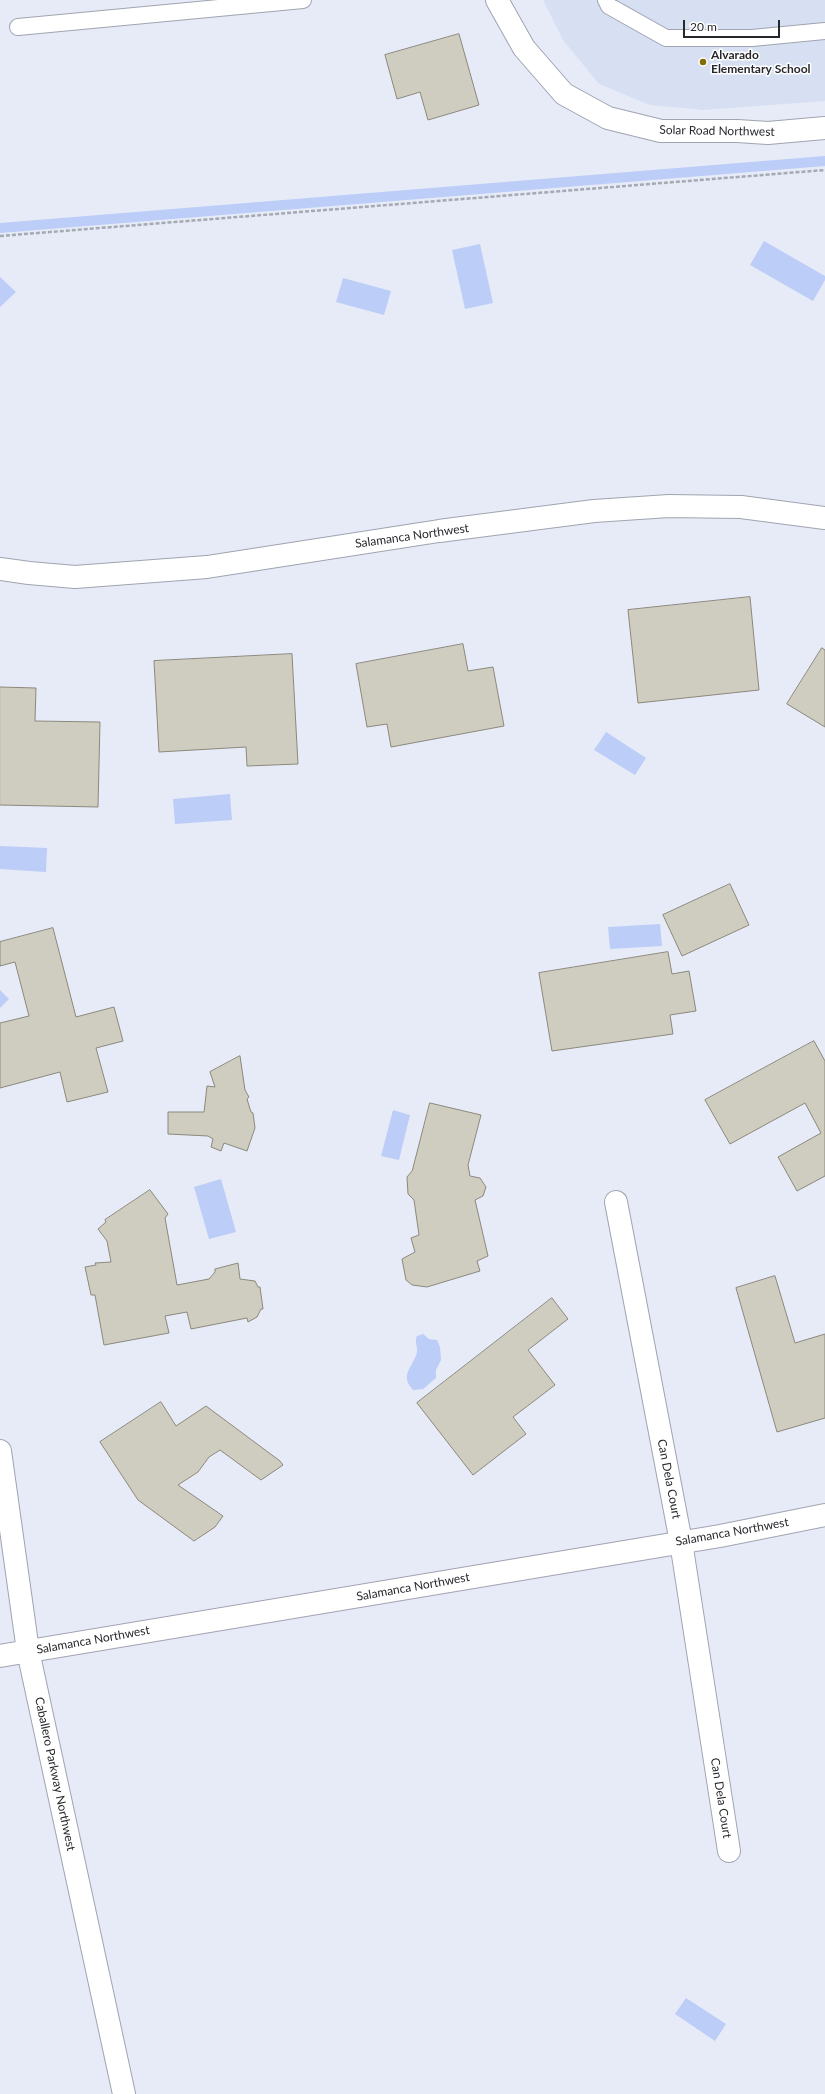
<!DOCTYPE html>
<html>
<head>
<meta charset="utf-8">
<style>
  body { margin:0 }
  #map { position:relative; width:825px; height:2094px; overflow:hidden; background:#e6ebf7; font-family:Lato,sans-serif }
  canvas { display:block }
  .scale { position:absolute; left:683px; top:20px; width:97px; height:18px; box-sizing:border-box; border:2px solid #26282c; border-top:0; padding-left:5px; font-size:12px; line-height:14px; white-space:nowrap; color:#26282c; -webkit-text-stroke:3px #fff; paint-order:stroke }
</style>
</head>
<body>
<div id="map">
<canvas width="825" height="2094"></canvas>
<div class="scale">20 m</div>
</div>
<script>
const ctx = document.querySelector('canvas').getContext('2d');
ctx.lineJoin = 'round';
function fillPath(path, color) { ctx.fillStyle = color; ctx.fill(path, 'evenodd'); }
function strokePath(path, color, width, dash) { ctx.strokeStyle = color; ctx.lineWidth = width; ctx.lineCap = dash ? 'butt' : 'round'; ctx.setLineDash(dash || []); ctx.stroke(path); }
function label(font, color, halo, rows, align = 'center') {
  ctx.font = font + ' Lato,sans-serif'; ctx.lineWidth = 3; ctx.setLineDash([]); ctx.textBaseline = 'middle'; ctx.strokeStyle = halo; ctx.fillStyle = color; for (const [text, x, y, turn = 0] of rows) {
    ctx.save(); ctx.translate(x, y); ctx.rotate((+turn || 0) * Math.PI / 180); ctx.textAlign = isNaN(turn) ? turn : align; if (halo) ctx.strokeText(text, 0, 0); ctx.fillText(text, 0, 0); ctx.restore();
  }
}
fillPath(new Path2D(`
  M543 0H825V101L703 110 650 105 599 84 563 40Z`), '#d7dff2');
fillPath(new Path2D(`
  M764 241 825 276V280L813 301 750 265Z
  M480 244 493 303 465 309 452 250Z
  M0 277 16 292 0 307Z
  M343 278 391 291 384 315 336 302Z
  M606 732 646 758 635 775 594 750Z
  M230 794 232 820 175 824 173 799Z
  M0 846 47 848 46 872 0 869Z
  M660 924 662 946 610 949 608 927Z
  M0 990 9 999 0 1008Z
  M393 1110 410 1115 399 1160 381 1156Z
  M221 1179 236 1232 209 1239 194 1187Z
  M423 1334 429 1339 437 1340 440 1347 441 1360 436 1370V1378L423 1389 413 1390C399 1374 413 1368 417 1352 418 1347 414 1342 417 1336Z
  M686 1998 726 2024 715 2041 675 2014Z`), '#bccdf7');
strokePath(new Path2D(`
  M0 228 825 161`), '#bccdf7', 10);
const building = new Path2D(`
  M459 34 479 105 428 120 420 92 397 99 385 55Z
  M750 597 759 690 638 703 628 610Z
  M463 644 468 671 493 667 504 726 391 747 387 724 367 727 356 664Z
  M822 648 825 650V727L787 704Z
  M292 654 298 764 247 766 246 747 159 752 154 661Z
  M0 687 36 688 35 721 100 722 98 807 0 805Z
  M730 884 749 925 682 956 663 915Z
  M53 928 76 1017 114 1007 123 1041 96 1048 108 1092 67 1102 60 1072 0 1088V1023L29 1016 15 962 0 966V942Z
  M668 952 672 974 689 971 696 1011 670 1015 673 1034 552 1051 539 973Z
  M814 1041 825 1061V1176L797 1191 778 1157 821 1133 805 1103 730 1144 705 1100Z
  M240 1056 245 1090 249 1097 247 1099 251 1112 253 1113 255 1128 247 1151 224 1143 221 1151 211 1147 213 1139 208 1136 168 1134V1112H204L207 1086 215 1087 210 1072Z
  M430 1103 481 1115 468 1165 470 1176 480 1178 486 1187 483 1196 475 1200 488 1256 477 1261 480 1271 427 1287 412 1285 406 1280 402 1259 415 1252 411 1238 419 1235 414 1200 408 1194 407 1177 412 1171Z
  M150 1190 168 1214 165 1218 177 1285 209 1279 215 1272V1269L238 1263 240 1279 255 1281 258 1287H260L263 1309H261L257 1317 248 1322 247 1318 191 1329 187 1312 165 1316 169 1333 104 1345 95 1295H91L85 1267 96 1265 95 1263 111 1262 107 1241 98 1229 106 1222 105 1220Z
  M775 1276 795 1343 825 1334V1418L777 1432 736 1288Z
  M552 1298 568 1319 528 1350 555 1385 513 1417 526 1434 473 1475 417 1403Z
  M161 1402 176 1426 206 1406 280 1461 283 1465 261 1480 220 1450 209 1457 198 1472 178 1485 223 1516 215 1527 194 1541 138 1500 100 1442Z`);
fillPath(building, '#cfccc0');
strokePath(building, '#8b887c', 1);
const service = new Path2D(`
  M606 0 609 6 666 38H752L825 31
  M18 27 303 0`);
const minor = new Path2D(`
  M497 0 524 48 564 94 608 118 661 131H737L768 133 825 128
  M0 569 29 573 75 577 207 567 439 531 594 511 669 506 741 507 825 518
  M616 1202 681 1542 729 1851
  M0 1451 28 1651 124 2094
  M0 1656 720 1536 825 1515`);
strokePath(service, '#9fa4b0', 18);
strokePath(minor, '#9fa4b0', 24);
strokePath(new Path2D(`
  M0 236 825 170`), '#a5a9b2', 2.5, [4, 2]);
strokePath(service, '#fff', 16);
strokePath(minor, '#fff', 22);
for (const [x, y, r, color] of [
  [703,62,4,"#826c08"]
]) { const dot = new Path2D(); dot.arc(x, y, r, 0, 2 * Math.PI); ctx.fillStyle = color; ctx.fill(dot); strokePath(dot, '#fff', 1.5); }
label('bold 12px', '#26282c', '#fff', [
  ["Alvarado",711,55],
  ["Elementary School",711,69]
], 'left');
label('12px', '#26282c', '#fff', [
  ["Solar Road Northwest",717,131,1],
  ["Salamanca Northwest",412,536,-8],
  ["Can Dela Court",669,1479,79],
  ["Salamanca Northwest",732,1532,-10],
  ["Salamanca Northwest",413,1587,-10],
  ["Salamanca Northwest",93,1640,-10],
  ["Caballero Parkway Northwest",55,1774,78],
  ["Can Dela Court",721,1798,81]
]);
</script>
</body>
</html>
